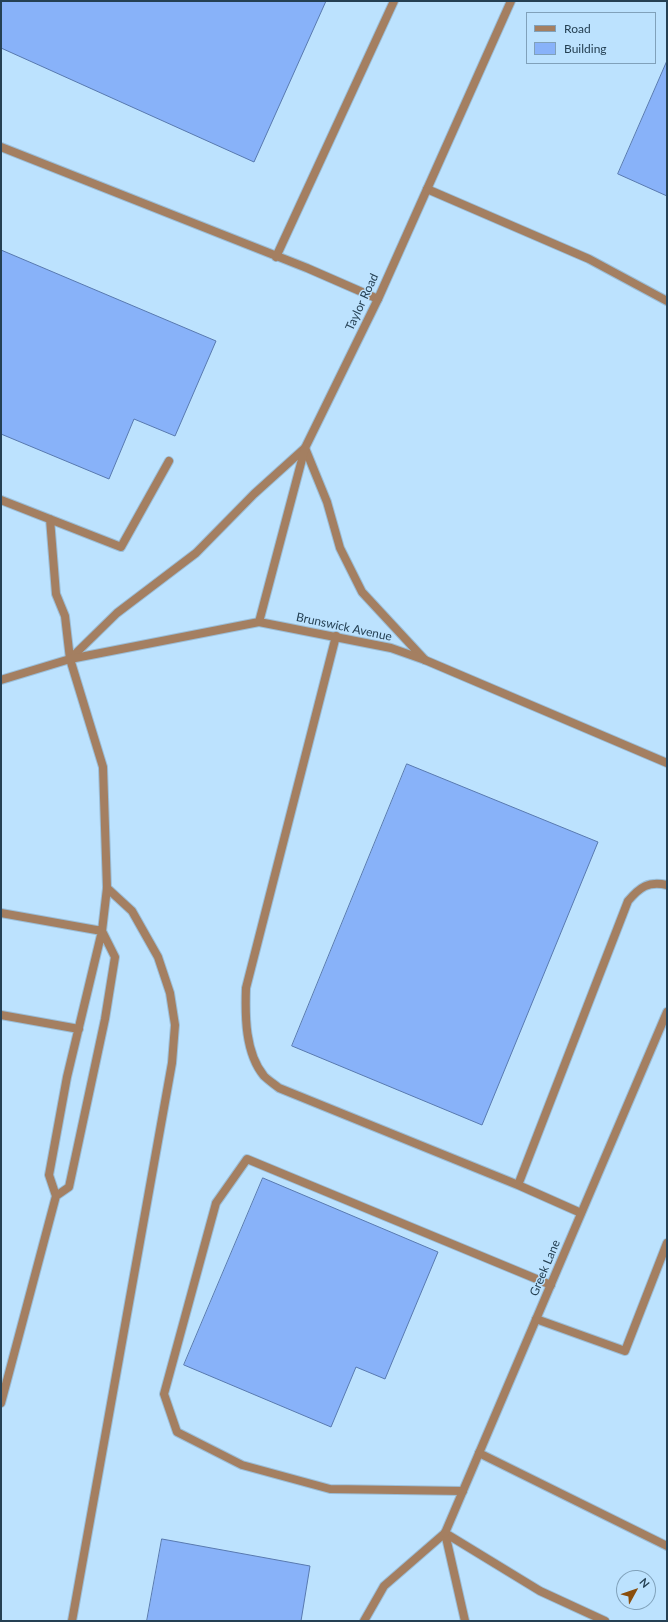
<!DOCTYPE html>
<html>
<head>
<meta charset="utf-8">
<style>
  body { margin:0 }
  #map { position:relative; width:668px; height:1622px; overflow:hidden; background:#bce2fe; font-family:Lato,sans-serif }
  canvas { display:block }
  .frame { position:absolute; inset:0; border:2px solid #254053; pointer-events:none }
  .legend { position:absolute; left:526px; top:12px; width:130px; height:52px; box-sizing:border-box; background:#bce2fe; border:1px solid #80a1ba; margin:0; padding:5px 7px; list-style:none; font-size:12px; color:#254053 }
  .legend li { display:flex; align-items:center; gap:8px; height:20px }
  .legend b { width:20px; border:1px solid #80a1ba }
  .north { position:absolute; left:616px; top:1570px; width:40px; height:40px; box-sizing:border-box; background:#bce2fe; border:1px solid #80a1ba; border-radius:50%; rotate:50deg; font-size:11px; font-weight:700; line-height:16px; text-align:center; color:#254053 }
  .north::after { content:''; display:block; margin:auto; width:14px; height:18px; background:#8a4e0c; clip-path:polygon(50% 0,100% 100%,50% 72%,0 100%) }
</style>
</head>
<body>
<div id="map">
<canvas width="668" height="1622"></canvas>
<div class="frame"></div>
<ul class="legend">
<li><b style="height:5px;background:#a47f61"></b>Road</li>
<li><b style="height:11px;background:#88b2f9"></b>Building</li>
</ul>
<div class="north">N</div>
</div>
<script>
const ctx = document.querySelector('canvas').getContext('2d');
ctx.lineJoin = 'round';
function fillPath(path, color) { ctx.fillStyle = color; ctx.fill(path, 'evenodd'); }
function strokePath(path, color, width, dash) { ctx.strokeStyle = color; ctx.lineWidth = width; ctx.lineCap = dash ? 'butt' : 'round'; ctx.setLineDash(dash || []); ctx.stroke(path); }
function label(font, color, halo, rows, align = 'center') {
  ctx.font = font + ' Lato,sans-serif'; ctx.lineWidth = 3; ctx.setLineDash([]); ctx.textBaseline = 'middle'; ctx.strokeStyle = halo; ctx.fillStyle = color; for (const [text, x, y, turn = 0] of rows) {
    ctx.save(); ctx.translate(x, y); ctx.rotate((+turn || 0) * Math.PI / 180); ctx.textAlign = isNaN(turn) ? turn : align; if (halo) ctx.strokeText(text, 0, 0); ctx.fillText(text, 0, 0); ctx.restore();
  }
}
const building = new Path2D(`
  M1 1H326L254 162 1 48Z
  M667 61V196L618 174Z
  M1 250 216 341 175 436 134 419 109 479 1 434Z
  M407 764 598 842 482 1125 292 1046Z
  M263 1178 438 1252 385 1379 356 1367 331 1427 184 1365Z
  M162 1539 310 1566 301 1621H147Z`);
fillPath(building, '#88b2f9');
strokePath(building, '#5879af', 1);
const lane = new Path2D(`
  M1 147 307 268 378 299
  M427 189 589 259 667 301
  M276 257 394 1
  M1 500 121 547 169 461
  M336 636 246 988C245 1016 245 1053 264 1076 268 1080 274 1084 279 1088L518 1185 581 1213
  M70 659 117 613 196 553 254 494 305 448 327 502 340 548 362 592 425 660
  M1 913 102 931
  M1 1015 79 1029
  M518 1185 628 901C640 887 648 881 667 885
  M56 1196 69 1187 105 1019 115 957 102 931
  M536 1319 625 1351 667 1243
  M1 1403 56 1196 49 1175 67 1077 102 931 107 888 103 767 70 659 65 616 56 594 50 519
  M479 1453 667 1546
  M463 1491 330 1489 242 1465 177 1432 164 1394 216 1203 247 1159 551 1285
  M445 1533 540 1591 605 1621
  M445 1533 465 1621
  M72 1621 172 1063 175 1025 170 993 158 957 132 911 107 888
  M364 1621 384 1586 445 1533`);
const street = new Path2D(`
  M259 622 305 448 378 299 511 1
  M1 680 70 659 259 622 391 648 425 660 667 763
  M445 1533 667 1012`);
strokePath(lane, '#9bbed8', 10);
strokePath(street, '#9bbed8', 10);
strokePath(lane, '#a47f61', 8);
strokePath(street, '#a47f61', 8);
label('12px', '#254053', '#bce2fe', [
  ["Taylor Road",362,302,-65],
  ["Brunswick Avenue",344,627,12],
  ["Greek Lane",545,1268,-67]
]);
</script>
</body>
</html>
